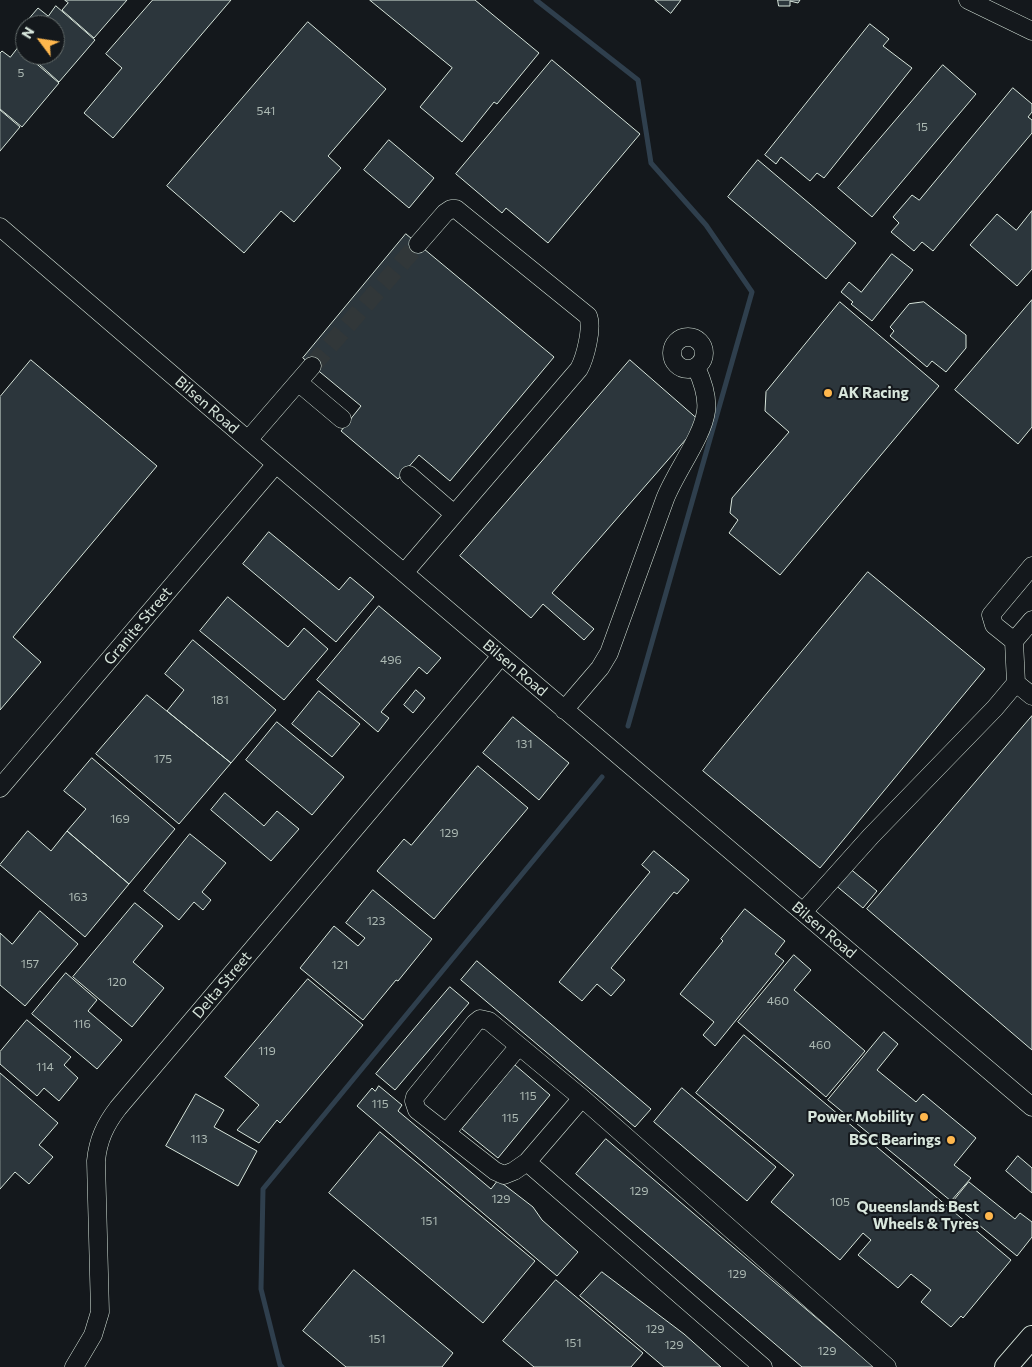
<!DOCTYPE html>
<html>
<head>
<meta charset="utf-8">
<style>
  body { margin:0 }
  #map { position:relative; width:1032px; height:1367px; overflow:hidden; background:#14181c; font-family:Commissioner,sans-serif }
  canvas { display:block }
  .north { position:absolute; left:15px; top:15px; width:50px; height:50px; box-sizing:border-box; background:#14181c; border:1px solid #626a69; border-radius:50%; rotate:301deg; font-size:14px; font-weight:700; line-height:20px; text-align:center; color:#d8e6dc }
  .north::after { content:''; display:block; margin:auto; width:18px; height:22px; background:#ffb74d; clip-path:polygon(50% 0,100% 100%,50% 72%,0 100%) }
</style>
</head>
<body>
<div id="map">
<canvas width="1032" height="1367"></canvas>
<div class="north">N</div>
</div>
<script>
const ctx = document.querySelector('canvas').getContext('2d');
ctx.lineJoin = 'round';
function strokePath(path, color, width, dash) { ctx.strokeStyle = color; ctx.lineWidth = width; ctx.lineCap = dash ? 'butt' : 'round'; ctx.setLineDash(dash || []); ctx.stroke(path); }
function fillPath(path, color) { ctx.fillStyle = color; ctx.fill(path, 'evenodd'); }
function label(font, color, halo, rows, align = 'center') {
  ctx.font = font + ' Commissioner,sans-serif'; ctx.lineWidth = 4; ctx.setLineDash([]); ctx.textBaseline = 'middle'; ctx.strokeStyle = halo; ctx.fillStyle = color; for (const [text, x, y, turn = 0] of rows) {
    ctx.save(); ctx.translate(x, y); ctx.rotate((+turn || 0) * Math.PI / 180); ctx.textAlign = isNaN(turn) ? turn : align; if (halo) ctx.strokeText(text, 0, 0); ctx.fillText(text, 0, 0); ctx.restore();
  }
}
strokePath(new Path2D(`
  M536 0 638 80 651 163 706 225 752 292 628 726
  M282 1367 280 1365 261 1289 263 1189 602 777`), '#2f3f4d', 5);
const building = new Path2D(`
  M65 0H127L94 38 62 10 68 3Z
  M153 0H231L113 138 84 113 122 68 106 54Z
  M370 0H475L539 53 497 104 494 102 462 142 420 107 452 68Z
  M655 0H681L671 13Z
  M778 0H800L798 3 790 1V6H779Z
  M56 6 95 40 59 82 29 55H55V25H25V33L20 29 38 8 48 16Z
  M308 22 386 89 328 156 341 168 294 222 281 211 244 253 167 186Z
  M870 24 889 39 883 46 912 68 824 178 817 173 810 181 781 157 776 164 765 155Z
  M18 48 59 83 22 127 0 109V53L2 51 10 57Z
  M552 60 640 134 548 243 506 208 502 213 456 174Z
  M943 65 976 94 872 217 838 188Z
  M1013 88 1032 104V112L1028 117 1032 120V133L933 251 922 242 914 251 891 232 899 223 893 217 912 195 919 200Z
  M0 110 20 127 0 151Z
  M389 140 434 178 409 208 364 170Z
  M758 160 856 243 826 279 728 197Z
  M1032 211V269L1017 286 970 245 997 214 1016 230Z
  M406 234 554 357 450 481 419 455 398 479 341 431 361 406 303 358Z
  M892 254 913 270 872 321 851 304 853 302 841 292 849 282 861 292Z
  M1032 300V427L1018 444 955 390Z
  M840 302 939 386 780 575 729 533 738 520 730 513 732 498 789 432 765 411 766 392Z
  M924 302 966 335V348L946 372 932 361 927 367 890 336 894 331 890 327 909 304Z
  M31 360 157 466 13 637 41 662 0 710V397Z
  M630 360 701 422 552 593 594 629 584 640 543 604 531 618 460 556Z
  M269 532 339 590 350 577 374 597 336 642 243 564Z
  M868 572 985 669 820 868 703 771Z
  M228 597 288 647 304 628 328 649 284 700 200 631Z
  M379 606 441 658 427 674 419 667 381 712 389 718 378 732 317 680Z
  M193 640 276 710 231 763 167 711 184 690 165 674Z
  M416 690 425 698 413 713 404 705Z
  M319 691 360 724 332 757 292 724Z
  M147 695 231 763 179 824 96 754Z
  M1032 716V1050L867 909Z
  M513 717 569 763 539 800 483 753Z
  M277 722 344 777 312 815 246 760Z
  M92 758 175 829 129 884 67 831 86 809 64 791Z
  M478 766 528 808 434 919 377 871 404 839 411 845Z
  M225 793 264 826 277 811 299 829 271 861 211 810Z
  M28 831 51 851 67 831 129 884 85 937 0 865Z
  M190 834 226 863 202 892 211 900 203 910 194 902 179 920 144 891Z
  M654 851 689 880 677 894 674 892 611 968 625 980 611 996 597 984 582 1001 559 982 650 872 642 865Z
  M848 867 877 891 863 908 834 884Z
  M373 890 432 939 398 981 396 980 363 1020 300 968 334 926 358 946 365 938 346 923Z
  M135 903 163 926 133 962 164 988 132 1027 73 977Z
  M745 909 785 941 775 954 784 961 715 1046 703 1035 714 1022 680 994 723 941 721 939Z
  M40 911 78 944 25 1006 0 985V933L12 944Z
  M794 955 811 970 794 990 865 1051 826 1097 738 1022Z
  M477 961 651 1109 635 1127 461 980Z
  M66 973 97 1000 88 1011 122 1040 97 1069 32 1014Z
  M308 979 363 1025 280 1123 277 1120 259 1143 237 1130 259 1105 225 1077Z
  M450 987 469 1003 395 1090 376 1074Z
  M27 1020 71 1057 64 1065 78 1078 59 1101 44 1088 37 1096 0 1064V1052Z
  M884 1032 898 1044 877 1070 916 1102 923 1094 976 1138 954 1165 971 1178 951 1201 828 1100Z
  M744 1035 1011 1260 963 1318 961 1316 951 1327 921 1302 931 1290 911 1274 898 1288 858 1255 871 1240 863 1233 840 1260 771 1202 794 1175 696 1093Z
  M515 1065 550 1095 498 1158 462 1129Z
  M0 1073 58 1123 39 1145 53 1157 29 1184 15 1172 0 1189Z
  M379 1086 402 1105 398 1111 491 1189 498 1180 533 1207 542 1220 578 1252 557 1276 357 1106 372 1088 375 1091Z
  M682 1088 776 1167 747 1201 654 1122Z
  M196 1094 224 1110 214 1127 257 1151 238 1186 166 1146Z
  M380 1132 535 1261 483 1323 329 1193Z
  M606 1139 874 1367H802L576 1174Z
  M1018 1156 1032 1168V1193L1006 1171Z
  M969 1182 1015 1219 1020 1213 1032 1222V1237L1017 1256 952 1203Z
  M354 1270 453 1353 442 1367H346L303 1331Z
  M602 1272 684 1334 721 1367H664L580 1296Z
  M556 1280 643 1353 631 1367H534L503 1341Z`);
fillPath(building, '#2c363c');
strokePath(building, '#d8e6dc', 1);
strokePath(new Path2D(`
  M312 366 418 244`), '#313739', 18, [18, 9]);
const minor = new Path2D(`
  M968 0 1032 31
  M0 227 276 464 1032 1107
  M672 353a16 16 0 1 1 32 0a16 16 0 1 1-32 0Z
  M298 382 342 419
  M248 440 312 366
  M409 475 454 514
  M404 573 579 369C585 358 593 328 588 316L456 209H451L445 213 418 244
  M1014 641 1032 620
  M1016 683 1014 641 994 625 991 615 1032 566
  M564 710 600 668 609 653 665 499C675 473 703 436 706 411 708 396 702 380 696 367
  M0 788 276 464
  M803 912 871 836 995 708 1016 683 1032 696
  M582 1098 527 1162 514 1171 504 1175 495 1171 417 1110 414 1101 415 1097 475 1023 480 1019 489 1021 582 1098 887 1367
  M446 1133 519 1046
  M527 1162 763 1367
  M74 1367 93 1335 100 1312 96 1161C98 1140 105 1125 118 1108L501 656`);
const major = new Path2D(`
  M1006 1367 1032 1337`);
strokePath(minor, '#d8e6dc', 19);
strokePath(major, '#d8e6dc', 24);
strokePath(minor, '#14181c', 18);
strokePath(major, '#14181c', 22);
for (const [x, y, r, color] of [
  [828,393,5,"#ffb74d"],
  [924,1117,5,"#ffb74d"],
  [951,1140,5,"#ffb74d"],
  [989,1216,5,"#ffb74d"]
]) { const dot = new Path2D(); dot.arc(x, y, r, 0, 2 * Math.PI); ctx.fillStyle = color; ctx.fill(dot); strokePath(dot, '#14181c', 2); }
label('12px', '#adbab4', null, [
  ["5",21,73],
  ["541",266,111],
  ["15",922,127],
  ["496",391,660],
  ["181",220,700],
  ["131",524,744],
  ["175",163,759],
  ["169",120,819],
  ["129",449,833],
  ["163",78,897],
  ["123",376,921],
  ["157",30,964],
  ["121",340,965],
  ["120",117,982],
  ["460",778,1001],
  ["116",82,1024],
  ["460",820,1045],
  ["119",267,1051],
  ["114",45,1067],
  ["115",528,1096],
  ["115",380,1104],
  ["115",510,1118],
  ["113",199,1139],
  ["129",639,1191],
  ["129",501,1199],
  ["105",840,1202],
  ["151",429,1221],
  ["129",737,1274],
  ["129",655,1329],
  ["151",377,1339],
  ["151",573,1343],
  ["129",674,1345],
  ["129",827,1351]
]);
label('bold 15px', '#d8e6dc', '#14181c', [
  ["AK Racing",838,393,"left"],
  ["Power Mobility",914,1117],
  ["BSC Bearings",941,1140],
  ["Queenslands Best",979,1207],
  ["Wheels & Tyres",979,1224]
], 'right');
label('15px', '#d8e6dc', '#14181c', [
  ["Bilsen Road",207,405,41],
  ["Granite Street",138,626,-50],
  ["Bilsen Road",515,668,40],
  ["Bilsen Road",824,930,40],
  ["Delta Street",222,985,-50]
]);
</script>
</body>
</html>
